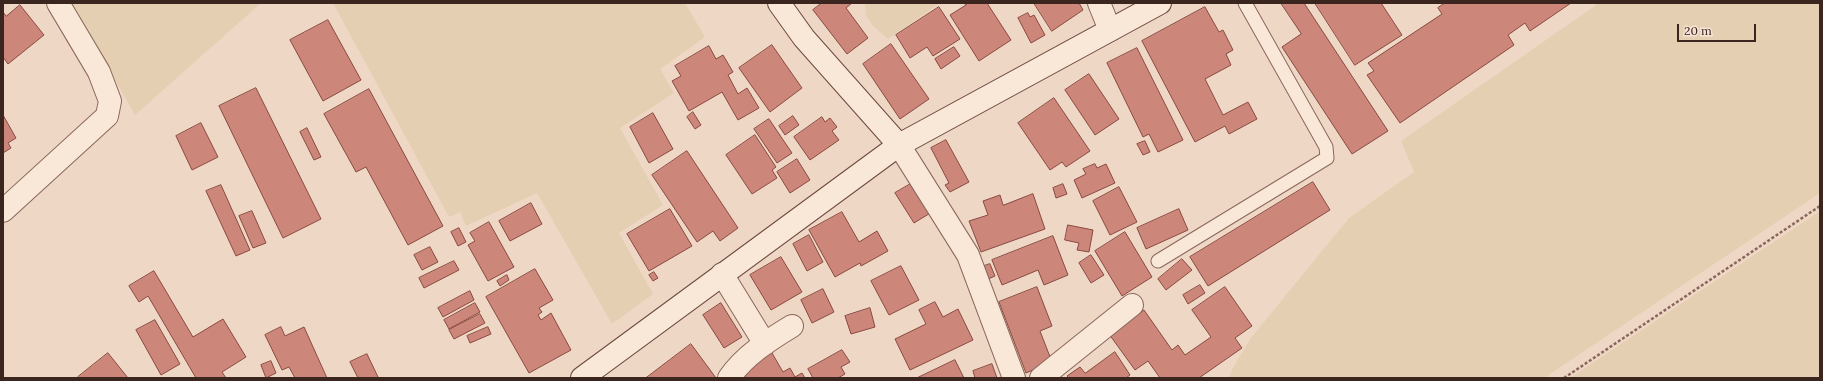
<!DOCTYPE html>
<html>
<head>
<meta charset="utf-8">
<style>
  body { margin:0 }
  #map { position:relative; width:1823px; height:381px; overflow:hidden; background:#efd7c5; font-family:Lora,serif }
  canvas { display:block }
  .frame { position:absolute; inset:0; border:4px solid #3a251f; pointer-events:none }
  .scale { position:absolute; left:1677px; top:24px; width:79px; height:18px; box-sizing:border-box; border:2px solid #3a251f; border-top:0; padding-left:5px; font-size:12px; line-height:14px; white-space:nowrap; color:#3a251f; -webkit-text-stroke:3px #f6e3d5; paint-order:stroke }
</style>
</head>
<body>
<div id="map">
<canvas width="1823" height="381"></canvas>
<div class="frame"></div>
<div class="scale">20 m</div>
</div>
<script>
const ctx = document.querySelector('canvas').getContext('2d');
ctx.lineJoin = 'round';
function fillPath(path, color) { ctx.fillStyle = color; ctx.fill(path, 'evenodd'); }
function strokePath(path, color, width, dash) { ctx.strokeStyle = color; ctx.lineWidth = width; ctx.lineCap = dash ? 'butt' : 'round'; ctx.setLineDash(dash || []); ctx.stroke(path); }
fillPath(new Path2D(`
  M71 3H261L135 115Z
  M333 3H685L705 37 660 69 674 93 620 128 663 205 619 233 653 294 612 324 537 193 466 226 460 212 449 217Z
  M865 3H940L888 39 874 27 866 16Z
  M1599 3H1820V193L1544 378H1229L1233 368 1250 339 1349 218 1414 172 1401 141Z
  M1820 211V378H1570Z`), '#e5cfb2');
const building = new Path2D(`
  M822 3H852L846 8 868 38 847 54 813 10Z
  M964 3H987L1011 40 979 61 950 15 966 5Z
  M1034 3H1079L1083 10 1052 31Z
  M1281 3H1304L1388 131 1352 154 1282 47 1301 34Z
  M1315 3H1381L1402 35 1355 65Z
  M1445 3H1571L1530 31 1525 23 1508 35 1514 45 1400 123 1367 75 1374 71 1368 63 1442 14 1438 8Z
  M20 5 44 35 8 64 3 57V12L6 16Z
  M939 7 960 39 933 56 927 47 910 58 896 35Z
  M1205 7 1219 32 1223 30 1233 50 1226 54 1231 65 1205 79 1223 115 1248 102 1257 119 1229 134 1225 126 1195 142 1142 41Z
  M1028 13 1030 17 1034 15 1045 35 1031 43 1018 18Z
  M328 20 361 80 323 101 290 40Z
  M891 44 929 99 900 119 863 64Z
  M772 45 802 88 770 112 739 68Z
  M709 46 716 59 723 55 733 72 728 75 738 94 747 88 759 108 738 120 722 92 689 111 672 81 681 76 675 66Z
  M954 47 960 56 941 69 935 59Z
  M1137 48 1183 140 1158 152 1149 134 1143 137 1107 63Z
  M1089 74 1119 119 1095 135 1065 90Z
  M256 88 321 219 283 238 219 106Z
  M369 89 443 226 408 245 366 167 356 172 324 114Z
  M1054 98 1090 151 1066 167 1062 162 1050 170 1018 123Z
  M693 112 701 125 695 129 687 117Z
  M653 113 673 149 649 163 630 127Z
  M3 115 16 138 8 143 11 148 3 153Z
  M793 116 799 125 785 135 779 126Z
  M822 117 825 122 830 118 837 127 832 131 839 140 810 160 794 137Z
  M769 119 792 153 777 163 754 129Z
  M201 123 218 157 192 170 176 136Z
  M307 128 321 157 314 160 300 132Z
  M755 135 776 167 772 170 777 178 752 194 726 155Z
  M946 140 969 182 950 192 945 185 949 183 931 148Z
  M1145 141 1150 152 1143 155 1137 144Z
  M687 151 738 228 720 241 713 231 697 242 652 175Z
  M797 159 810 180 790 193 777 172Z
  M1095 164 1097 168 1106 164 1115 183 1082 198 1074 180 1086 174 1083 169Z
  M914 182 932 212 914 223 895 193Z
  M1313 182 1330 210 1208 286 1190 257Z
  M1063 184 1067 194 1056 198 1053 188Z
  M221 185 250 250 236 256 206 191Z
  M1119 187 1137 222 1110 235 1093 201Z
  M1033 194 1045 229 981 252 969 221 988 215 983 201 1000 195 1003 205Z
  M531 203 542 224 510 241 499 221Z
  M670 209 692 246 649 271 627 234Z
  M1179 209 1188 230 1146 249 1137 228Z
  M252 211 266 243 253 248 239 216Z
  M842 212 859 242 877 231 888 251 861 266 860 263 835 277 809 230Z
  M489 222 514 267 488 281 468 245 475 241 470 233Z
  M1068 225 1093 230 1089 252 1077 250 1079 243 1065 240Z
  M459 228 466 242 458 246 451 232Z
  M1125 232 1152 277 1122 296 1095 251Z
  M809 235 823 262 807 271 793 244Z
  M1053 236 1068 275 1044 285 1038 270 1002 285 992 260Z
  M430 247 438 262 422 270 414 255Z
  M1091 255 1104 275 1091 283 1079 263Z
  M781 257 802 292 771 310 750 275Z
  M1182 259 1192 270 1166 290 1158 279Z
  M454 261 459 270 424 288 419 278Z
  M990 264 995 276 986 280 981 267Z
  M901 266 919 300 889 315 871 281Z
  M535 269 553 300 539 308 542 312 538 315 541 320 551 313 571 350 529 373 486 297Z
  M154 271 193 337 223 319 246 357 222 372 226 378H196L148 296 139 302 129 286Z
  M654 272 658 278 653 281 649 275Z
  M507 275 509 280 500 286 497 281Z
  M1200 285 1205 293 1188 304 1183 295Z
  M1037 287 1052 326 1040 331 1052 362 1026 373 999 302Z
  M1225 287 1252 326 1235 338 1242 348 1199 378H1160L1148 361 1135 370 1109 334 1144 310 1172 350 1178 345 1185 355 1211 337 1192 310Z
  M823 289 834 312 812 323 801 300Z
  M470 291 474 300 443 317 438 308Z
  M935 302 943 317 958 309 973 340 910 370 895 339 926 324 919 310Z
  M475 303 480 312 449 329 444 320Z
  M721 303 742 337 724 348 703 315Z
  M870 308 875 327 851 334 845 316Z
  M480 314 485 323 454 339 449 330Z
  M155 320 180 364 161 375 136 330Z
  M281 327 285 336 304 327 327 378H295L289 367 282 370 265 335Z
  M488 327 491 334 470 343 467 336Z
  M691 344 716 378H646Z
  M842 350 850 362 841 367 845 374 838 378H813L808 369Z
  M1115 352 1130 375 1126 378H1069L1067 376 1080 367 1085 373Z
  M108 353 128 378H79L78 377Z
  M772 353 783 372 790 368 795 377 802 373 805 378H741L738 373Z
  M367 354 378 377 376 378H358L350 362Z
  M955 360 964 378H917Z
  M271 361 276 373 266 378 261 365Z
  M992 364 997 378H975L973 371Z`);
fillPath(building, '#cd867a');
strokePath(building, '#894940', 1);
const lane = new Path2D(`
  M1158 261 1327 158 1326 147 1245 3`);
const street = new Path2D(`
  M1099 3 1110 30
  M899 145 968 255 1014 378
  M3 211 107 116 110 101 99 72 58 3
  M722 274 765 344
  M729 378C744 356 769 340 792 326
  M1041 378 1132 305`);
const secondary = new Path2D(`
  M779 3 804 38 899 145
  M582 378 899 145 1160 3`);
strokePath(lane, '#8a675b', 15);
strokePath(street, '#8a675b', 24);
strokePath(secondary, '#6c483e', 24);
strokePath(new Path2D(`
  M1564 378 1820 206`), '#8a675b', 2.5, [3, 2]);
strokePath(lane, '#f9e7d8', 13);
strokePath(street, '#f9e7d8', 22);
strokePath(secondary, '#f9e7d8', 22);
</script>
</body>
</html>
